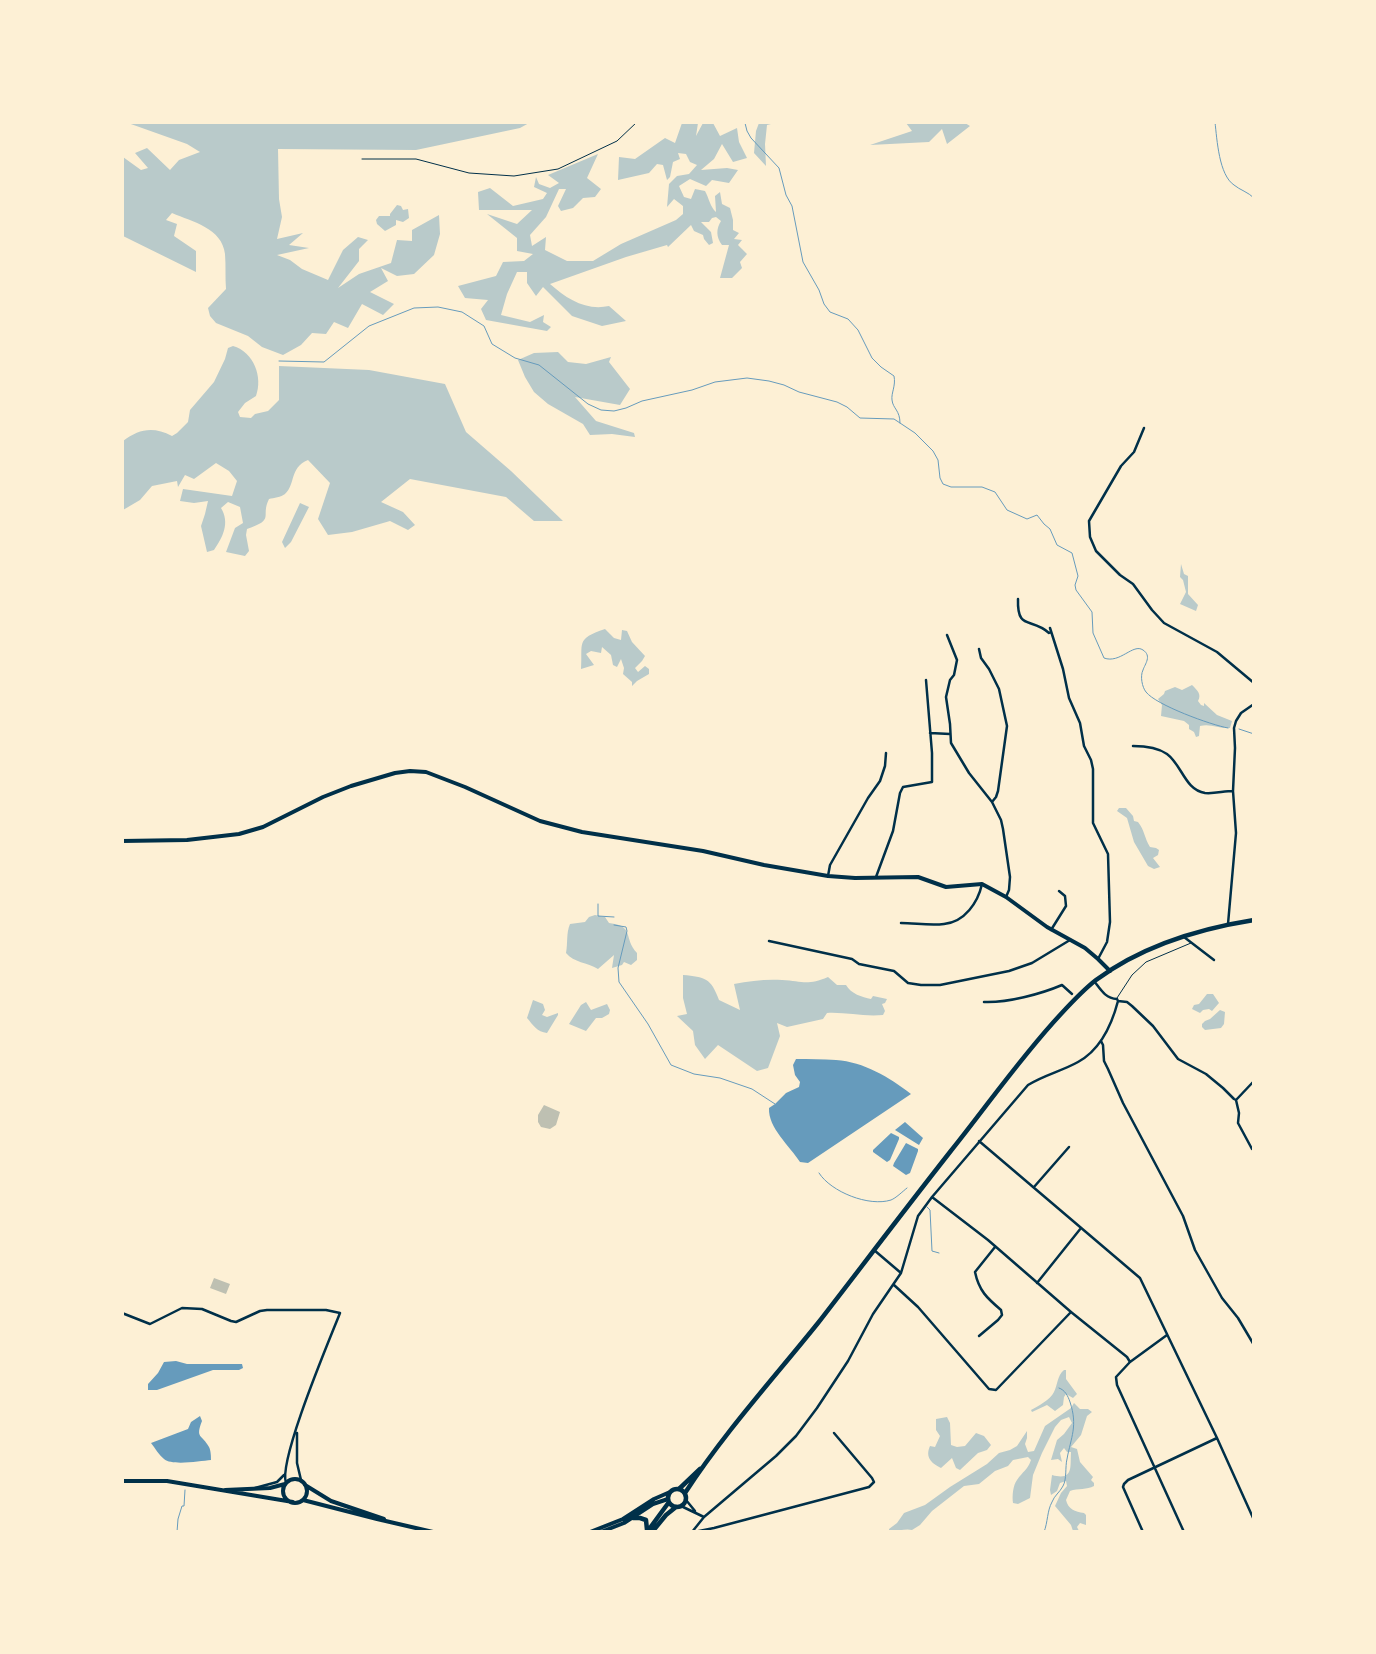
<!DOCTYPE html>
<html>
<head>
<meta charset="utf-8">
<style>
  body { margin:0 }
  #map { position:relative; width:1376px; height:1654px; overflow:hidden; background:#fdf0d5; font-family:"IBM Plex Sans",sans-serif }
  canvas { display:block }
  .frame { position:absolute; inset:0; border:124px solid #fdf0d5; pointer-events:none }
</style>
</head>
<body>
<div id="map">
<canvas width="1376" height="1654"></canvas>
<div class="frame"></div>
</div>
<script>
const ctx = document.querySelector('canvas').getContext('2d');
ctx.lineJoin = 'round';
function fillPath(path, color) { ctx.fillStyle = color; ctx.fill(path, 'evenodd'); }
function strokePath(path, color, width, dash) { ctx.strokeStyle = color; ctx.lineWidth = width; ctx.lineCap = dash ? 'butt' : 'round'; ctx.setLineDash(dash || []); ctx.stroke(path); }
fillPath(new Path2D(`
  M128 123H529L520 128 416 150 278 149 279 199 282 217 277 239 303 233 289 245 309 248 277 255 290 260 302 269 328 280 343 250 358 237 368 240 359 249V261L338 288 359 274 391 263 397 240 412 241V230L439 215 440 234 434 255 414 274 397 276 381 268 388 281 370 292 394 304 383 315 362 304 348 328 334 322 326 334 312 333 301 345 283 355 262 347 248 336 216 323 210 316 208 308 226 289C225 278 226 266 225 254 222 228 193 222 172 213L166 220 177 224 174 236 196 251V272L123 236V157L141 170 148 168 135 153 147 148 170 170 179 160 200 152 187 144Z
  M682 123H698L696 136 703 123H713L720 136 737 128 739 142 747 158 733 162 722 144 714 159 701 170 727 168 738 170 729 183 712 180 706 186 690 179 679 186 684 197 691 199 695 189 705 191C709 198 710 207 716 212L715 196 720 192 722 204 730 208 733 220V230L739 233 734 239 742 240 738 245 747 254 740 262 742 268 732 278H720L729 245H722C716 237 716 229 721 221L716 217 712 218 709 222H701L711 232 713 243 709 245 704 239 703 235 694 231 691 225 668 247 667 245 626 257 550 284C567 299 586 311 609 306L626 321 602 326 572 316 543 287 536 296 527 283V272H517L507 294 501 315 530 322 544 315 543 322 551 327 547 331 486 320 481 309 488 300 465 298 458 286 496 276 503 262 524 261 533 254 517 251V238L487 214 517 224 532 210H479L478 192 490 188 513 206 543 199 547 193 534 187 536 177 539 184 550 188 559 183 548 175 598 154 587 178 601 189 595 197 583 198 573 208 561 211 558 206 566 189H559L546 217 530 235 532 246 546 237 545 250 567 261H593L621 244 676 220 683 214V206L674 199 667 207 669 184 677 176 689 174 697 165 690 162 686 154 678 153 680 159 673 162 670 177 667 180 663 165 657 164 649 173 618 180 619 157 635 159 665 138 675 143Z
  M759 123H775L767 125 765 144 766 166 754 153 756 131Z
  M906 123H965L970 126 947 144 942 129 929 142 870 145 912 131Z
  M397 205 401 206 403 210 408 209 409 218 403 222 396 220V225L385 231 377 224 376 220 379 216H390V214Z
  M233 346C254 352 263 377 256 396L245 403 238 412 240 417 251 418 255 414 268 411 279 400V366L369 370 445 384 466 432 511 471 563 521H534L506 497 410 479 381 502 403 512 415 525 408 530 390 521 352 532 328 535 318 519 330 483 308 460C289 468 296 484 285 494 281 497 274 498 269 499 260 517 276 519 247 529L246 535 249 551 245 556 226 552 235 528 243 523 240 507 228 502 221 508C230 523 223 537 214 550L207 552 201 526 205 514 208 501 194 503 180 501 183 489 232 496 237 481 229 471 216 463 194 479 185 475 178 487 177 481 152 486 140 500 123 510V441C139 429 153 426 172 436L177 433 188 422 190 410 214 382 225 359 228 348Z
  M558 352 568 362 586 364 611 357 609 362 630 389 620 405 575 397 596 421 634 433 635 437 612 434 590 435 583 424 548 404 534 392 525 377 518 360 534 353Z
  M300 503 309 507 291 542 285 548 282 542Z
  M1181 564 1184 574 1188 576V594L1198 605 1196 611 1180 604 1186 592 1183 580 1180 577Z
  M605 629 614 638 621 640 622 630 627 631 632 642 645 656 642 661 635 668 638 672 645 666 649 669V674L637 681 632 686V682L623 674 624 668 621 659 617 667 613 665 611 655 602 647 601 653 591 651 586 654 594 665 581 669C583 643 575 639 605 629Z
  M1192 685C1197 690 1202 694 1198 701L1201 705 1204 706V703L1217 715 1232 721 1230 728C1220 729 1210 723 1200 726L1199 736 1196 737 1194 732 1189 729V725L1184 721 1161 716 1162 705 1158 699 1164 694 1165 691 1175 687 1182 690Z
  M1119 808H1126L1133 816 1134 821 1138 822C1145 831 1144 837 1150 847L1156 848 1159 850 1158 855 1153 858 1160 867 1154 869 1148 866 1134 842 1127 818 1117 811Z
  M595 915 605 917 609 923C635 926 623 938 637 953V960L631 965 624 962 622 965 612 968 614 955 598 969C587 962 574 963 566 953 568 943 566 933 570 924L585 922 589 917Z
  M683 975C705 977 711 978 719 1000L740 1010 734 984C750 981 766 979 782 980 802 981 807 986 828 977L837 985H846C851 994 862 997 871 999L873 996 887 999 885 1003 882 1004 885 1011 883 1015C864 1017 846 1012 827 1013L823 1019 787 1027 777 1023 780 1036 768 1068 757 1071 718 1045 705 1059 695 1045 693 1031 677 1016 687 1014 683 998Z
  M1207 994H1213L1219 1003 1212 1011 1209 1009 1203 1010 1200 1013 1192 1009 1194 1005 1199 1004Z
  M533 1000 543 1004 545 1010 542 1015 547 1017 558 1013V1015L547 1033C537 1032 533 1025 527 1018Z
  M586 1002 591 1010 607 1004 610 1010 609 1014 602 1018H596L586 1031 569 1024 581 1005Z
  M1220 1010 1225 1012 1224 1024 1221 1028 1205 1030 1202 1027V1024L1205 1021 1210 1019Z
  M1064 1370H1066V1379L1077 1394 1073 1398 1066 1394 1064 1397 1063 1405 1055 1411 1047 1405 1032 1412 1031 1410C1038 1406 1050 1400 1054 1392 1058 1384 1057 1376 1064 1370Z
  M1074 1403 1080 1409H1088L1092 1412 1087 1416 1081 1435 1071 1447 1077 1449 1080 1462 1093 1477 1091 1480 1094 1483V1486C1087 1490 1078 1488 1070 1491L1066 1500C1068 1509 1075 1512 1084 1513L1086 1515V1525L1080 1523 1077 1527 1079 1531H1073L1071 1525 1055 1506 1061 1493 1067 1486 1066 1481 1060 1483 1057 1491 1051 1495 1050 1490 1052 1475C1074 1481 1070 1467 1071 1452H1067L1064 1448 1060 1453 1062 1462 1058 1459 1051 1460 1057 1440 1064 1434 1072 1423 1069 1417 1061 1420 1055 1427 1042 1453 1033 1475 1030 1498 1018 1504 1013 1503C1012 1496 1013 1485 1017 1480 1023 1471 1027 1471 1031 1460L1028 1457 1013 1460 1008 1466 995 1471 979 1484 964 1486 932 1511 920 1525 912 1530C905 1528 897 1532 889 1531V1529L897 1523 904 1513 925 1505 950 1487 987 1464 999 1453 1010 1450 1017 1446 1027 1431V1438L1025 1444 1028 1452 1034 1451 1045 1426 1071 1408Z
  M947 1417 950 1423 951 1445 957 1447 965 1446 976 1433 984 1436 991 1445 987 1450 978 1453 960 1470 956 1468 952 1458 941 1468C931 1463 925 1457 930 1446L935 1447 940 1436 936 1430V1419Z`), '#b9caca');
fillPath(new Path2D(`
  M796 1059C809 1059 823 1059 836 1060 864 1062 889 1077 911 1094L808 1163 800 1162C790 1146 768 1128 769 1108L775 1104 786 1093 799 1087 800 1082 795 1075 793 1065Z
  M905 1122 923 1138 919 1145 895 1130Z
  M891 1133 899 1137V1139L890 1160 887 1162 873 1152V1150Z
  M906 1143 918 1149V1151L910 1173 906 1175 893 1166 894 1163Z
  M176 1361 187 1364H242L243 1368 239 1370H213L157 1390H148V1384L158 1373 164 1362Z
  M200 1416 202 1421C195 1439 202 1434 209 1447 211 1451 211 1457 211 1460 200 1461 172 1466 164 1459 159 1455 155 1448 151 1443L188 1429 191 1422Z`), '#669bbc');
strokePath(new Path2D(`
  M1215 122C1217 140 1219 175 1234 185 1240 190 1248 192 1254 198
  M745 123 747 131 751 138 779 168 786 195 792 206 803 262 819 290 824 304 830 312 848 319 858 330 872 358 881 367 894 376C896 386 891 393 892 400 893 409 900 410 900 423
  M279 361 324 362 369 326 414 308 438 307 462 312 484 326 492 344 515 358 539 365 588 404 601 410 614 411 626 408 642 401 692 390 715 382 747 378 769 381 784 385 799 392 837 402 847 407 860 418 894 419 915 433 933 451 938 460 940 478 943 484 951 487H982L995 492 1007 510 1027 519 1037 515 1044 524 1050 529 1057 545 1072 553 1078 576 1075 585 1076 590 1092 612 1093 633 1104 658C1120 664 1133 643 1143 650 1152 656 1145 664 1143 670 1140 676 1142 687 1146 692 1156 705 1211 725 1228 728
  M1239 729 1254 734
  M598 904V916L614 917
  M614 925 626 927 627 931 618 968 619 982 648 1024 671 1065 694 1074 720 1078 752 1089 775 1104
  M819 1173C831 1192 869 1207 891 1200 896 1198 902 1192 907 1188
  M927 1207 930 1210 932 1251 939 1253
  M177 1532 178 1519 182 1506H184L185 1490
  M1044 1532C1048 1522 1047 1511 1052 1502 1054 1496 1060 1492 1063 1486 1067 1479 1065 1467 1067 1459 1071 1437 1078 1426 1070 1402 1068 1396 1065 1390 1059 1388`), '#669bbc', 1);
fillPath(new Path2D(`
  M544 1105 560 1112 556 1125 550 1129 541 1127 538 1122V1115Z
  M214 1278 230 1284 226 1294 210 1288Z`), '#bec0b2');
strokePath(new Path2D(`
  M362 159H416L469 173 514 176 558 169 617 141 637 122`), '#003049', 1);
strokePath(new Path2D(`
  M1117 998 1132 975 1146 962 1191 943`), '#003049', 1);
strokePath(new Path2D(`
  M1144 428 1134 452 1121 466 1089 521 1090 537 1096 551 1120 575 1133 584 1152 610 1164 623 1217 652 1254 683
  M1018 599C1017 631 1031 617 1049 633L1051 632
  M1050 628 1063 669 1069 698 1080 723 1084 746 1091 760 1093 769V823L1108 854 1110 922 1107 942 1098 959
  M947 635 957 660 954 675 950 680 946 697 950 724 951 743 969 773 992 802 1001 820 1003 829 1010 877 1009 890 1006 897
  M979 649 981 658 989 669 999 689 1007 726 998 791 996 797 992 802
  M930 733 950 734
  M1133 746C1145 746 1157 747 1167 754 1182 765 1185 790 1205 793 1214 794 1224 791 1233 791
  M828 876 830 865 868 798 880 781 885 766 886 753
  M876 877 893 831 900 793 903 787 932 782V753L926 680
  M901 923C915 923 930 926 944 924 965 922 978 902 982 884
  M1228 924 1236 833 1233 791 1235 748 1234 728 1236 721 1241 713 1254 704
  M1051 930 1066 906 1065 896 1059 891
  M1184 937 1214 960
  M769 941 852 959 859 964 894 971 908 983 921 985H940L1009 971 1032 963 1070 940
  M1094 981C1101 990 1105 998 1117 999L1118 1001 1127 1002 1132 1006 1153 1026 1178 1059 1206 1074 1223 1088 1234 1099 1236 1100 1239 1113 1238 1123 1252 1149
  M984 1002C1007 1003 1041 994 1062 985L1072 994
  M1101 1041 1103 1045 1104 1061 1108 1069 1123 1103 1183 1216 1195 1250 1222 1298 1238 1318 1254 1345
  M1236 1100 1254 1081
  M979 1141 1140 1278 1217 1438 1254 1520
  M1034 1187 1069 1147
  M932 1197 988 1240 1071 1312 1127 1357 1130 1362 1116 1377 1117 1385 1184 1532
  M874 1250 901 1273
  M1037 1283 1081 1228
  M894 1285 918 1307 989 1389 996 1390 1071 1312
  M122 1313 150 1324 182 1308 202 1309 231 1321 236 1322 260 1311 267 1310H326L340 1313C329 1341 278 1461 286 1483
  M979 1336 998 1320 1002 1315 1001 1310C987 1298 979 1291 975 1272L995 1247
  M1130 1362 1167 1335
  M297 1433V1463L301 1480
  M255 1488 277 1482 284 1475
  M686 1500 695 1511
  M681 1506 704 1517
  M692 1532 704 1517 776 1456 796 1436 817 1408 848 1361 873 1314 901 1273 918 1216 932 1197 1028 1085C1044 1075 1062 1071 1078 1062 1100 1050 1112 1024 1118 1001
  M694 1532 714 1528 869 1487 874 1482 872 1478 834 1433
  M1143 1532 1123 1487 1124 1484 1128 1480 1217 1438`), '#003049', 2.5);
strokePath(new Path2D(`
  M122 841 187 840 239 834 263 827 323 797 351 786 395 773 410 771 426 772 465 787 540 821 582 832 703 851 764 865 828 876 855 878 918 877 946 887 982 884 1006 897 1047 927 1085 948 1098 959 1110 971
  M283 1491a12 12 0 1 1 24 0a12 12 0 1 1-24 0Z
  M122 1481H167L293 1502
  M305 1485 331 1501 384 1519
  M225 1490 270 1488 285 1484
  M303 1500 377 1519 433 1532
  M590 1532 623 1519 654 1499 670 1492
  M601 1532 624 1523 653 1504 668 1499`), '#003049', 4);
strokePath(new Path2D(`
  M668 1498a9 9 0 1 1 18 0a9 9 0 1 1-18 0Z
  M679 1489 700 1469
  M685 1493C724 1433 773 1379 818 1323 862 1266 906 1208 950 1152 987 1106 1020 1058 1060 1015 1071 1003 1083 990 1096 980 1142 946 1197 929 1254 920
  M633 1518H640L646 1520 647 1530
  M647 1532 669 1502
  M652 1532 666 1515 676 1507`), '#003049', 4.5);
</script>
</body>
</html>
